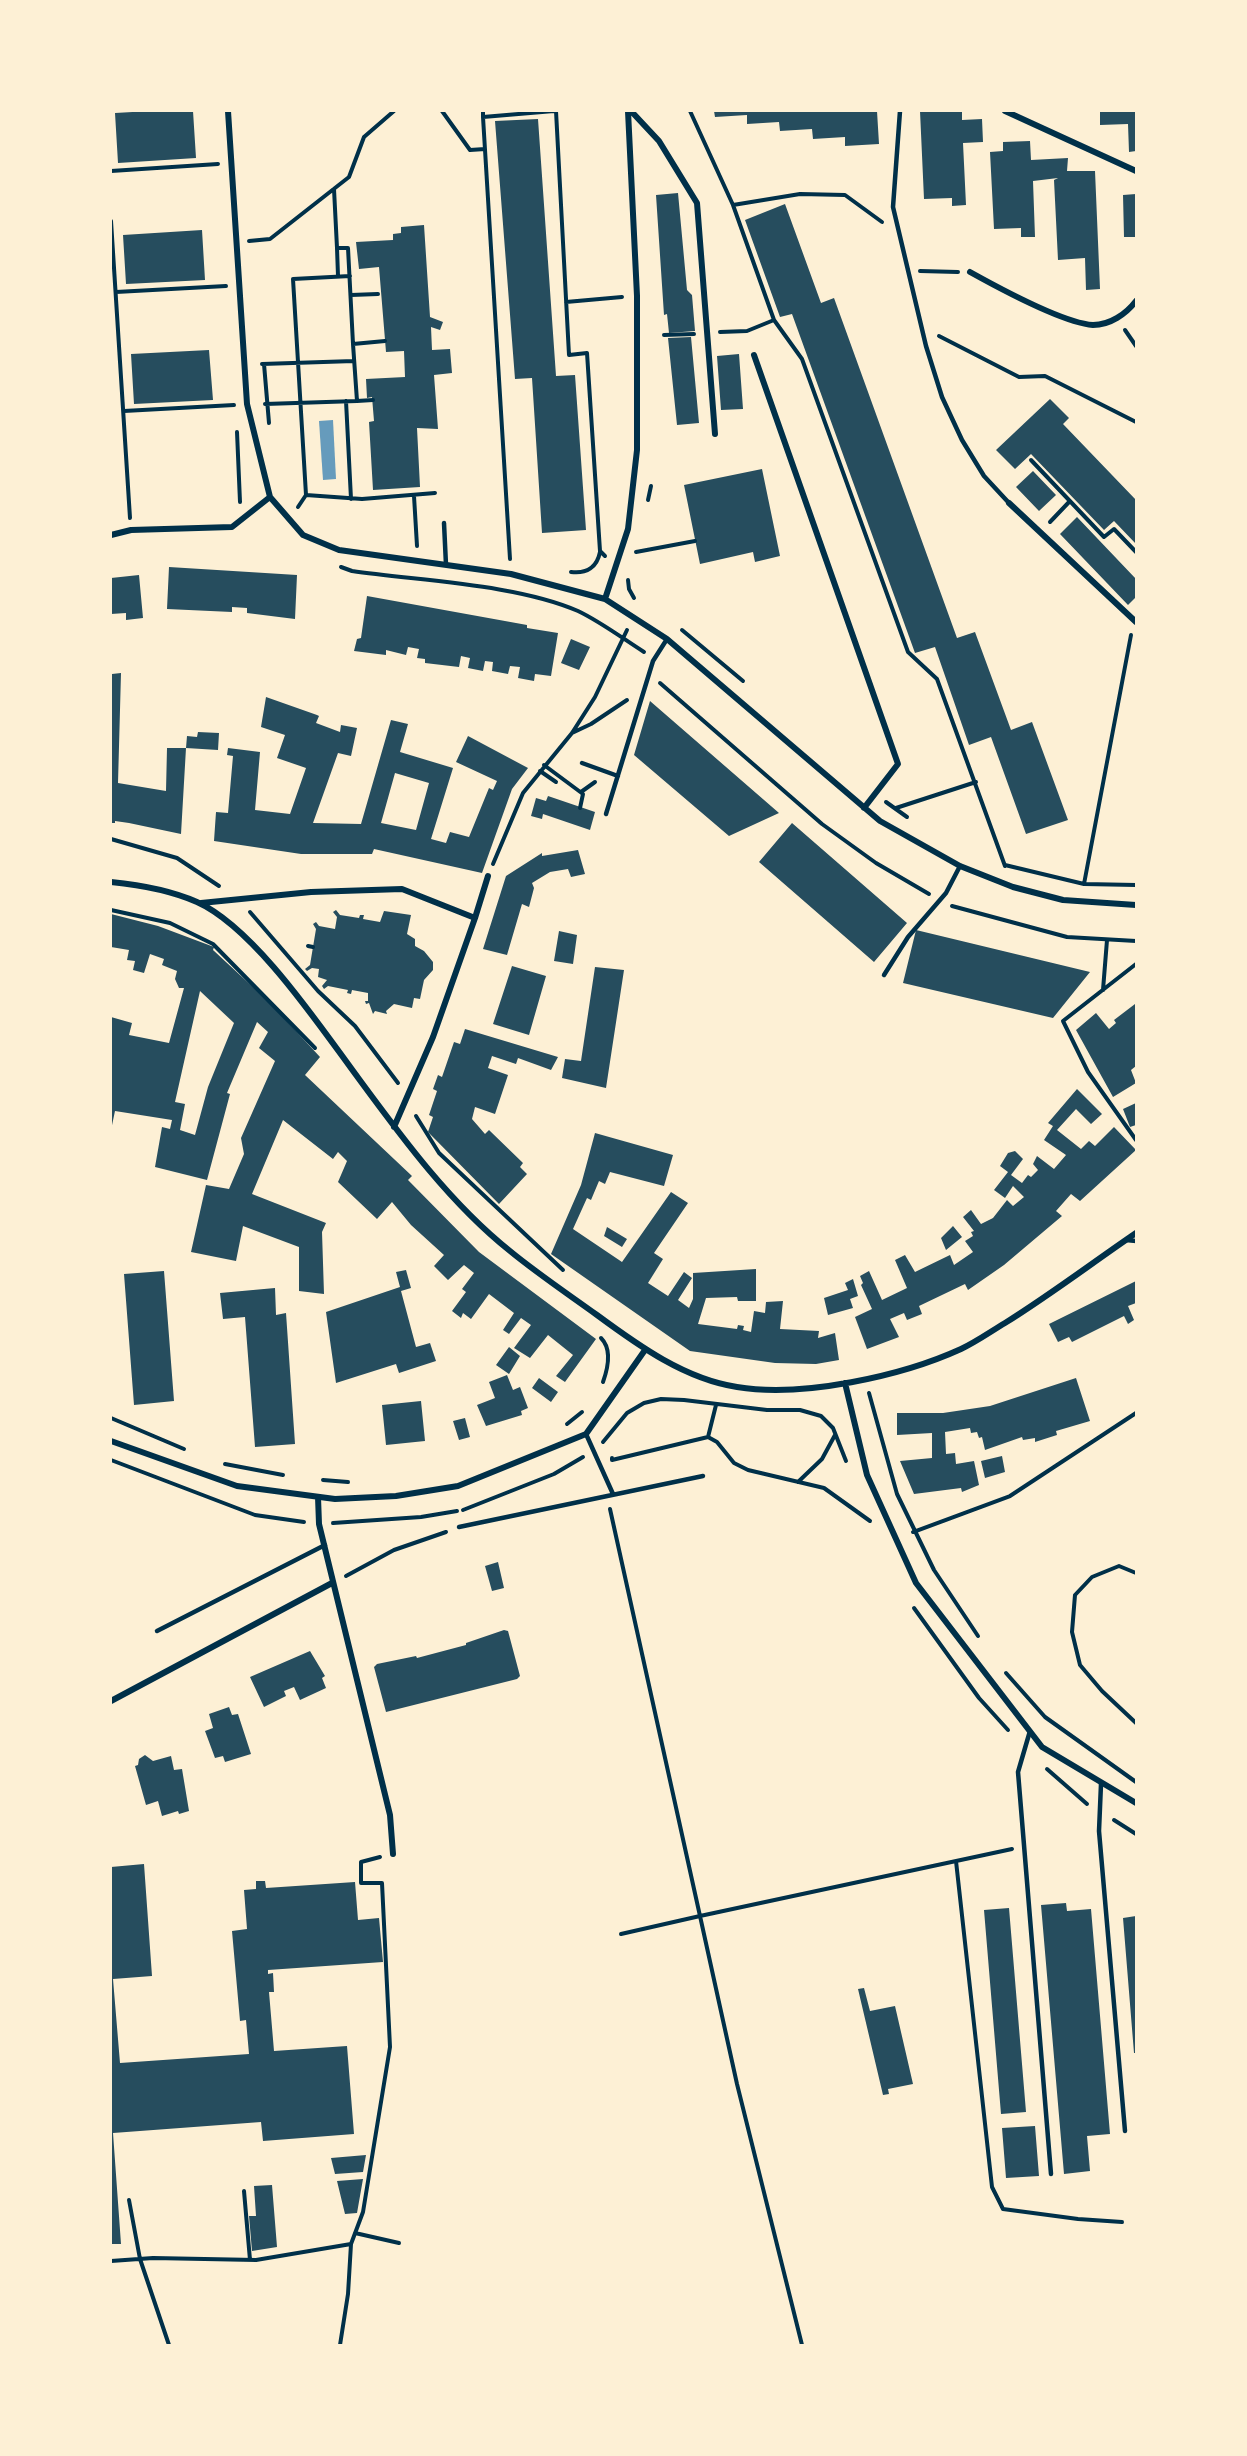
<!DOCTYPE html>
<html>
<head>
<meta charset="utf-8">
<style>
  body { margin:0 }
  #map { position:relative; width:1247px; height:2456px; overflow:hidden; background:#fdf0d5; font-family:"Titillium Web",sans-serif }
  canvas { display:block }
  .frame { position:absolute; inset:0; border:112px solid #fdf0d5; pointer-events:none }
</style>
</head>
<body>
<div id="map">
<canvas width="1247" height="2456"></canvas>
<div class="frame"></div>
</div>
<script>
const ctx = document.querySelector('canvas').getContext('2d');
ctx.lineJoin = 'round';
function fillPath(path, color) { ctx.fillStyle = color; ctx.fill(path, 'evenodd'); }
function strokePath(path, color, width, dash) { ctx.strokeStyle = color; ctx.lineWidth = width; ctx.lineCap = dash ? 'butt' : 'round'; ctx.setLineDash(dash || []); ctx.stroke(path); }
fillPath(new Path2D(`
  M333 420 336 479 323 480 319 421Z`), '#669bbc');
fillPath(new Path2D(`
  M150 111H193L196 158 118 163 115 113Z
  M714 111H877L879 144 845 146V137L813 139 812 129 780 131 779 122 747 124V115L715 117Z
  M920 111H962V120L982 119 983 142 963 143 966 205 952 206V198L924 199Z
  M1100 111H1136V151L1129 152 1128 124 1100 125Z
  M538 119 556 376 575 375 586 530 542 533 532 378 515 379 495 121Z
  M1030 141 1031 160 1068 158 1067 171H1095L1100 289 1086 290 1085 258 1058 260 1054 180 1058 178 1033 181 1035 237H1021V228L994 229 990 152 1003 151V142Z
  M678 193 687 290 692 295 695 331 669 333 667 314 664 315 656 195Z
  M1136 194V237H1124L1123 195Z
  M785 204 821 303 834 298 957 638 975 632 1011 730 1032 722 1068 820 1026 834 991 737 969 745 935 647 915 653 792 314 780 317 745 220Z
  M424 225 430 317 443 322 440 330 431 327 432 350 450 349 452 373 434 375 438 429 417 428 420 487 373 490 369 422 374 421 372 397 367 398 366 379 405 377 404 351 386 352 379 267 359 269 356 242 393 240V234L401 233V227Z
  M202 230 205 280 126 284 123 235Z
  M691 337 699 423 677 425 668 338Z
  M209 350 213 400 134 404 131 354Z
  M739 354 743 409 721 410 717 356Z
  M1050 399 1069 418 1063 424 1136 500V544L1114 521 1104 530 1031 454 1015 469 996 450Z
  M762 469 780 556 755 562 753 552 700 564 684 485Z
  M1033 471 1056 495 1039 511 1016 487Z
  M1077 517 1136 579V597L1128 605 1060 534Z
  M169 567 297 575 295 619 247 613V608L232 607V612L167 609Z
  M139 575 143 618 126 620V613L111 614V578Z
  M367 596 527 625V628L558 633 551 676 535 674 534 681 518 678 520 667 510 666 508 674 492 671 493 662 485 661 483 671 468 668 470 658 461 656 459 667 425 663V659L417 658 419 649 408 647 406 655 386 650V655L354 651 357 639 361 638Z
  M571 639 590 647 579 670 561 663Z
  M121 673 118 783 166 791 167 748H186L181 834 129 823 115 821V823H111L112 674Z
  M266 697 317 715 319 716 316 723 340 732 341 725 357 728 351 756 338 753 313 823 361 824 391 720 408 724 400 752 453 768 431 839 446 843 450 832 469 837 489 788 493 790 497 781 456 762 468 736 528 768 512 789 482 873 374 849 372 854H301L214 841 216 812 228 813 233 756 227 755 228 748 260 752 255 810 290 814 306 768 277 758 285 735 261 727ZM395 773 429 783 416 830 381 823Z
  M650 701 779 813 729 836 634 755Z
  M198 732 219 733 218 750 186 748 187 736 197 737Z
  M548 796 595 812 590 830 543 814 542 819 531 816 536 798 546 801Z
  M792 823 907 923 874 962 759 862Z
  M578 850 585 874 571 877 568 869 550 872 532 883 534 888 529 907 522 904 507 955 483 949 506 876 542 853V856Z
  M336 910 340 915 359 918 360 915H364L363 919 380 922 384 911 411 915 407 934 415 939V946L424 951 433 962V970L424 980 420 999 414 998 412 1008 394 1004 386 1011 387 1014 375 1011 373 1014 369 1003 366 1004 365 1001H368V993L352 990 351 994 347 993 348 990 328 986 324 989 322 986 327 980 318 977 319 969 312 968 307 971 305 969 310 965 316 929 313 924 316 922 319 926 335 929 337 917 333 912Z
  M111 914 158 926 214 947 213 950 268 1001 320 1057 305 1075 412 1176 408 1180 479 1252 596 1339 565 1382 556 1376 573 1355 548 1335 530 1358 514 1348 531 1325 521 1318 509 1334 503 1330 514 1313 489 1294 471 1319 463 1313 461 1318 452 1311 466 1292 462 1289 474 1273 464 1265 448 1280 434 1266 444 1255 411 1225 392 1202 377 1219 338 1182 347 1161 338 1152 333 1159 283 1120 252 1194 326 1223 322 1232 324 1294 299 1291V1247L243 1226 236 1261 191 1252 206 1185 229 1189 244 1154 241 1138 275 1061 259 1048 268 1032 257 1022 227 1093 230 1094 207 1180 155 1167 162 1127 170 1129 172 1120 115 1111 111 1130V1017L132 1023 129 1035 169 1043 184 988H179L175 979 177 971 162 965 164 959 150 954 144 973 133 970 135 961 127 960 129 950 111 947ZM200 991 234 1023 208 1087 195 1135 180 1130 185 1104 175 1102Z
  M916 930 1090 972 1053 1018 903 983Z
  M559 931 577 935 573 964 554 961Z
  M512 966 546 976 529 1035 493 1024Z
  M595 967 624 970 606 1088 562 1078 565 1059 581 1061Z
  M1135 1004 1136 1066 1131 1070 1136 1083 1113 1097 1076 1030 1096 1013 1109 1029 1116 1023 1114 1020Z
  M465 1029 558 1057 551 1070 518 1058 516 1064 492 1056 488 1068 508 1075 495 1114 475 1107 472 1119 485 1134 489 1130 523 1163 520 1167 527 1174 499 1204 428 1132 433 1117 429 1115 437 1091 433 1089 438 1075 442 1077 454 1042 460 1044Z
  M1077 1089 1102 1114 1091 1124 1076 1109 1057 1130 1081 1149 1089 1141 1095 1146 1114 1127 1136 1150 1080 1201 1071 1194 1056 1211 1062 1216 1004 1265 968 1290 965 1284 919 1306 922 1314 907 1320 904 1313 890 1319 899 1337 867 1349 855 1317 872 1309 861 1285 863 1283 860 1276 869 1271 882 1300 907 1288 895 1260 905 1255 915 1272 950 1255 954 1265 973 1252 965 1241 973 1236 971 1232 974 1231 963 1217 971 1210 981 1224 993 1218 1007 1200 1013 1206 1024 1197 1013 1186 1005 1198 994 1190 1008 1172 1000 1166 1008 1153 1015 1151 1023 1159 1011 1175 1022 1183 1028 1175 1031 1177 1038 1170 1033 1164 1037 1156 1054 1169 1066 1155 1044 1140 1053 1126 1048 1123Z
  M1136 1103V1125L1130 1127 1123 1109Z
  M595 1133 673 1155 664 1186 610 1172 605 1184 599 1181 591 1200 587 1198 573 1229 622 1262 671 1192 688 1203 654 1253 663 1259 648 1283 668 1296 684 1272 692 1278 678 1300 689 1308 693 1299V1273L756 1269V1301H738L737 1297 706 1298 698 1324 737 1329 738 1325 744 1326 743 1330 751 1332 754 1311 765 1313 766 1302 783 1301 780 1329 819 1331 818 1338 835 1333 839 1360 816 1364 775 1363 690 1351 551 1254 581 1185Z
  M953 1226 962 1237 946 1250 941 1238Z
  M607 1227 627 1239 622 1247 604 1236Z
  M406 1270 411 1288 401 1291 416 1347 430 1343 436 1361 399 1373 396 1364 336 1383 326 1312 400 1287 396 1272Z
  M164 1271 174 1401 134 1405 124 1274Z
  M853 1279 858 1296 850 1299 853 1308 828 1315 824 1298 848 1290 845 1283Z
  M1136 1281V1303L1128 1306 1134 1320 1128 1324 1124 1316 1072 1342 1069 1337 1058 1342 1049 1324Z
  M275 1288 276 1315 286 1313 295 1444 255 1447 245 1317 223 1319 220 1293Z
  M509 1347 520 1356 509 1374 496 1365Z
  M507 1375 513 1390 520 1387 528 1408 521 1411 522 1415 486 1426 477 1405 495 1398 489 1382Z
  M539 1378 558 1392 551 1402 532 1388Z
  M1076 1378 1090 1421 1056 1431 1057 1435 1035 1442V1438L1023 1440 1022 1437 985 1450 982 1437 979 1438 977 1432 971 1433 970 1428 945 1432 946 1454 955 1453 956 1464 974 1461 979 1485 962 1492 961 1488 914 1494 900 1461 932 1458V1433L897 1435V1413H943L990 1406Z
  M421 1401 425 1441 386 1445 382 1405Z
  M465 1418 470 1437 459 1440 453 1421Z
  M1002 1456 1005 1472 985 1478 981 1461Z
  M498 1562 504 1588 492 1591 485 1566Z
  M504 1630 508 1631 520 1676 517 1679 386 1712 374 1667 377 1664 416 1656 417 1658 466 1645V1643Z
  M310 1651 325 1676 322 1678 326 1688 300 1700 294 1687 284 1691 286 1696 264 1707 250 1677Z
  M229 1707 232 1715 238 1714 251 1754 225 1762 223 1756 215 1758 205 1731 213 1728 209 1714Z
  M145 1755 153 1761 171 1756 174 1770 182 1769 189 1811 179 1814 178 1811 162 1816 158 1801 146 1805 135 1766 138 1765 139 1759Z
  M144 1864 152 1976 113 1979 120 2063 249 2054 246 2020 240 2021 232 1931 247 1929 244 1890 256 1889V1881H265L266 1888 355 1882 358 1920 379 1918 383 1962 268 1970V1974L273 1973 274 1992H269L274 2051 347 2046 354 2134 263 2141 261 2122 113 2133 121 2244H111V1867Z
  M1066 1903 1067 1911 1091 1909 1110 2134 1087 2136 1090 2171 1064 2174 1041 1905Z
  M1009 1908 1026 2112 1001 2114 984 1910Z
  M1136 1916V2053H1134L1123 1918Z
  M864 1988 870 2011 895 2006 913 2084 888 2089 889 2094 883 2095 858 1989Z
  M1035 2126 1039 2176 1006 2178 1002 2128Z
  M366 2155 363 2172 335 2174 331 2158Z
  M363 2179 357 2213 345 2214 337 2181Z
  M272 2185 277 2247 252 2251 249 2216H256L254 2186Z`), '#264d5e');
strokePath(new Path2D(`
  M442 111 470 150 485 149
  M483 111V117L554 111
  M556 111 569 355 587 353 600 551 605 556
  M690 111 733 205 774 320 802 359 908 652 937 679 1005 866
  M483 117 510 559
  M111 171 218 164
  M334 189 337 248H348L353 344
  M733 205 800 194 845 195 882 222
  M111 221 130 518
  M249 241 270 239 349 177 364 137 394 111
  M337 248 338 276
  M920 271 958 272
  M116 292 226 286
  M351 295 378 294
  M566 302 622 297
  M1125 330 1136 346
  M720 332 747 331 774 320
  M664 335 694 334
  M939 336 1019 377 1045 376 1136 422
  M262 364 354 361
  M264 364 269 423
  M373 400 357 401 353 344 385 341
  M346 401 351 499
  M265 404 357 401
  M124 411 234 405
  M237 432 240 502
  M1031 460 1104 537 1114 529 1136 552
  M306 495 362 499 435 493
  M414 496 417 546
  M648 500 651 486
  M298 507 306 495 293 279 350 276
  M1050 522 1070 501
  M636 552 695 541
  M341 567 352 571C420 581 516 584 578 611 601 622 622 638 644 652
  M571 572C587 574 597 567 600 552
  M628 580 629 589 634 598
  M682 630 743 681
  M660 683 822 824 876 863 929 894
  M572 733 591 724 627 700
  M544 765 583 794 580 808
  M540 771 556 782
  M581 792 595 782
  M886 802 907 817
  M896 808 976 782
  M111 839 177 858 219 886
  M493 864 523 793 572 733 595 697 627 630
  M1005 865 1084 884 1136 885
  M1084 884 1131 635
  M952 906 1067 937 1136 941
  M111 910 170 923 213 944 315 1048
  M250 912 318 991 355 1026 398 1083
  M308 946 313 947
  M1136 964 1063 1021 1088 1072 1136 1140
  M1103 990 1107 940
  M416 1116 439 1153 563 1270
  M601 1338C612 1349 608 1368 603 1382
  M869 1393 897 1494 934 1570 978 1636
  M111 1418 184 1449
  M567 1424 582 1412
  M708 1437 716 1405
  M603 1442 627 1413 644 1403 661 1399 684 1400 767 1410H800L821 1416 833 1428 846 1461
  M612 1458V1460L708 1437 717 1442 734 1463 748 1470 824 1488 870 1521
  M111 1460 255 1515 304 1522
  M225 1464 283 1475
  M323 1480 348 1482
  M798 1482 822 1459 835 1435
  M610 1509 700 1916 1012 1849
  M463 1510 554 1474 583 1457
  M333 1523 421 1517 457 1511
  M913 1532 1010 1496 1136 1413
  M1136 1573 1119 1566 1092 1577 1075 1595 1072 1632 1080 1665 1102 1691 1136 1723
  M346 1576 394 1550 446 1532
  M914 1608 979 1698 1008 1730
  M1006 1673 1045 1717 1136 1782
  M1047 1769 1087 1804
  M1114 1820 1136 1834
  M956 1861 992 2187 1003 2209 1078 2219 1122 2222
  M621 1934 700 1916 737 2084 802 2345
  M244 2191 250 2260
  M129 2200 140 2259 169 2345
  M355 2233 399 2243
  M351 2244 363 2212 390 2047 382 1883H361V1862L380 1857
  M111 2261 153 2258 256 2260 351 2244 348 2294 340 2345`), '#003049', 4);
strokePath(new Path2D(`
  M900 111 893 207 926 346 942 397 962 440 984 476 1009 503
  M444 523 446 565
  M582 763 618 776
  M606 814 653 661 667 639
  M884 975 908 937 946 893 960 866
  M1126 1240 1136 1241
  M586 1434 613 1494
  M459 1527 703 1476
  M157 1631 325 1545
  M1030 1731 1018 1772 1051 2174
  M1101 1784 1099 1831 1125 2131`), '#003049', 4.5);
strokePath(new Path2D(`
  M228 111 247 404 270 497 303 535 339 550 511 574 605 599 667 639 880 821 960 866 1013 887 1063 900 1136 905
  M631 111 659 141 697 203 715 434
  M1005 111 1136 171
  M970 272C997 287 1064 323 1093 325 1110 325 1126 314 1136 301
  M754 355 898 764 864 808
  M1009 503 1136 622
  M111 535 131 530 232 527 270 497
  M605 599 628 529 637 450V296L628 111
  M111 882C141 885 170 890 197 902 255 928 321 1028 359 1079 403 1139 451 1204 510 1251 538 1274 568 1294 597 1315 639 1346 685 1379 737 1387 802 1398 902 1376 961 1349 976 1342 990 1332 1005 1323 1050 1295 1092 1263 1136 1233
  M201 903 311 892 402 889 475 918 433 1037 394 1127
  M475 918 488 876
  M845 1383 867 1475 916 1583 1042 1747 1136 1803
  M111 1441 237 1486 335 1499 396 1496 458 1486 586 1434 645 1350
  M318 1497 319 1524 390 1815 393 1854
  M111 1701 332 1583`), '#003049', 6);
</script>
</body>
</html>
